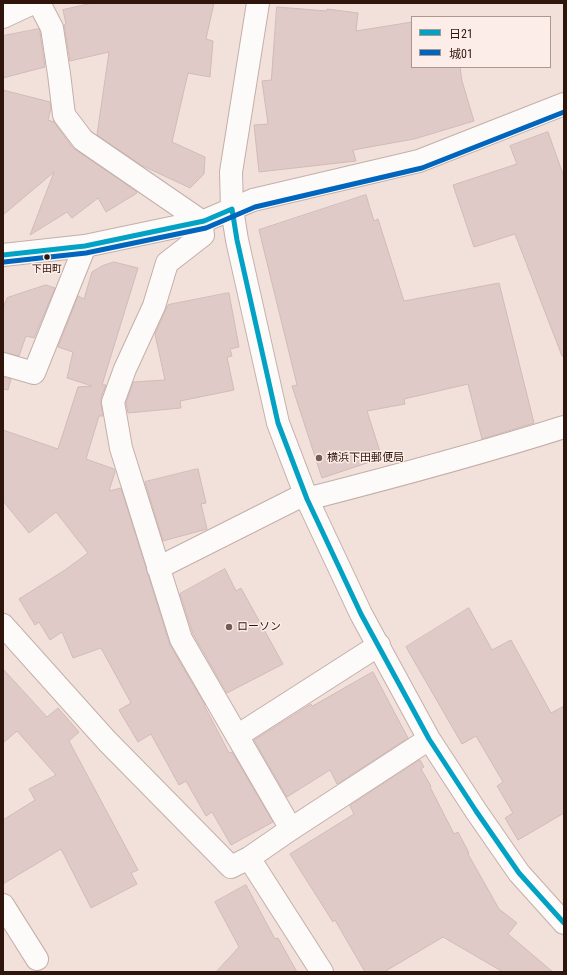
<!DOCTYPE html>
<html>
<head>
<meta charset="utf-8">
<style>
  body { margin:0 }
  #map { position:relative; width:567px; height:975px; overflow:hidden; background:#f2e1db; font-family:"Roboto Condensed","Noto Sans JP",sans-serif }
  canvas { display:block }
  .frame { position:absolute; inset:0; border:4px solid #2f150c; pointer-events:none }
  .legend { position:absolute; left:411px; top:16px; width:140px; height:52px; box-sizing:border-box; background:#fdede8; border:1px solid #ab9790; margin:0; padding:5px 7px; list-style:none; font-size:12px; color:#2f150c }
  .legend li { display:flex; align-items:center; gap:8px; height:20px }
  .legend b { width:20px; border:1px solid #ab9790 }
</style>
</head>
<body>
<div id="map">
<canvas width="567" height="975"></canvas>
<div class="frame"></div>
<ul class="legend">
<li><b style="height:5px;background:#02a2c4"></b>日21</li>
<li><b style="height:5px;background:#0065bd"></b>城01</li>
</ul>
</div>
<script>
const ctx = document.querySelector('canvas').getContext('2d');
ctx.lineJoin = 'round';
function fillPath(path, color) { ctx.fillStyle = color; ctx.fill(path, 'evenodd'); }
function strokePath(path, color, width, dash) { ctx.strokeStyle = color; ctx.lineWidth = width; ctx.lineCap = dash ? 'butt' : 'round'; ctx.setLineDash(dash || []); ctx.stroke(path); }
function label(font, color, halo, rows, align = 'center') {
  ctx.font = font + ' "Roboto Condensed","Noto Sans JP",sans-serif'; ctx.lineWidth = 3; ctx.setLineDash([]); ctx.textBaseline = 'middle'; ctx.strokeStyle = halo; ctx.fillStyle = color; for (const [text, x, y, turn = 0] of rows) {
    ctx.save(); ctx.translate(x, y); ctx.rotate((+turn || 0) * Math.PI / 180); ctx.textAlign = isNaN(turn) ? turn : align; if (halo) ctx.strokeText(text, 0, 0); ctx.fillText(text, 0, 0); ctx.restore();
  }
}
const building = new Path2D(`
  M93 3H214L206 39 213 41 210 77 188 73 172 142 205 157 204 174 190 188 141 165 97 135 109 52 70 61 64 25 66 24 63 10Z
  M277 7 327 11V9L358 13 356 31 412 22V67H460L462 81 474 121 414 139 353 150 356 161 259 172 254 125 268 124 262 81 271 80Z
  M39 29 40 32 45 67 3 78V36Z
  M3 90 50 102 51 108 48 120 54 122 73 148 136 191 137 193 106 212 98 198 72 218 67 212 30 235 54 172 3 215Z
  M548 132 564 177V356H562L515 234 474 247 453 185 517 164 510 146Z
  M366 195 374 221 378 219 404 301 499 283 534 423 482 439 468 384 404 399 405 404 367 411 382 458 322 478 292 386 297 385 259 230Z
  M114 262 138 268 102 385H106L101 398V404L103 416H99L86 459 114 469 115 472 109 491 121 488 170 645 205 705H204L229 753 232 752 273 822 231 845 212 812 206 816 186 781 179 785 151 734 138 742 119 710 131 703 101 648 73 658 62 632 50 640 39 622 35 625 19 599 65 570 88 553 56 512 29 533 3 501V430L58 449 78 387 92 386 67 378 73 352 58 347 78 296 84 299 92 272 102 266Z
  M46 285 55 288 34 338 26 336 19 356 3 352V308L7 298Z
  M229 293 239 347 230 349 232 356 227 357 234 390 180 401 181 408 128 413 126 403 133 382 165 380 155 334 168 305Z
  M3 377 11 379 8 390 3 389Z
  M198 469 206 503 201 504 207 529 163 541 145 482Z
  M225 569 236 591 241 588 283 664 227 693 193 634 180 594Z
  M469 608 492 650 511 640 551 713 564 706V813L518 840 505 818 513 813 497 786 503 782 476 736 462 744 406 647Z
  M3 669 47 717 58 708 79 732 69 741 138 870 131 873 137 884 91 908 61 849 3 884V820L35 800 29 789 56 775 17 731 3 743Z
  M373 672 408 738 337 784 330 770 287 797 254 740 311 704 312 706Z
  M420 760 424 767 421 769 431 786 430 787 454 834 458 832 469 853 468 854 499 909 517 923 508 934 553 972H503L443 937 384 972H365L335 920 333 922 290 854 354 814 350 806Z
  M246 885 275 939 278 938 297 972H216L239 947 215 902Z`);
fillPath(building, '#dfcac7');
strokePath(building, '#d1bab8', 1);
const minor = new Path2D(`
  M39 3 52 28 59 74 64 115 83 140 201 221 203 235 167 263 154 306 125 369 113 402 121 448 181 639 291 829
  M258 3 231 172 232 209 237 240 278 423 307 499 361 614 429 739 476 811 519 873 564 923
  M3 17 33 3
  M3 364 34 373 85 246
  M307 499C393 477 479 454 564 427
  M158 568 305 494
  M3 625 107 741 231 867 249 858 291 829 429 739
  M237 736 379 645
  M249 858 322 972
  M3 905 37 959`);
const major = new Path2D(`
  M3 255 85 246 204 221 253 200 419 161 564 104`);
strokePath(minor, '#c4afa8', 24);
strokePath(major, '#c4afa8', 24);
strokePath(minor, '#fdfafa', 22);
strokePath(major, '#fdfafa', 22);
strokePath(new Path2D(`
  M3 255 85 246 204 221 232 209 237 240 278 423 307 499 361 614 429 739 476 811 519 873 564 923`), '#02a2c4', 5);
strokePath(new Path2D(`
  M4 262 86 253 206 228 255 207 422 168 564 112`), '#0065bd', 5);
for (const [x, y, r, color] of [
  [47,257,3.5,"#2f150c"],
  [319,458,4,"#735c54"],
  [229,627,4,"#735c54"]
]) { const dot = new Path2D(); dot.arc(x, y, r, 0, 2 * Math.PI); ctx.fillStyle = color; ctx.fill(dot); strokePath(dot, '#fdede8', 1.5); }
label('10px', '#2f150c', '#fdede8', [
  ["下田町",47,269]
]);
label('11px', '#2f150c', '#fdede8', [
  ["横浜下田郵便局",327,458],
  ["ローソン",237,627]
], 'left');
</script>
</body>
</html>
